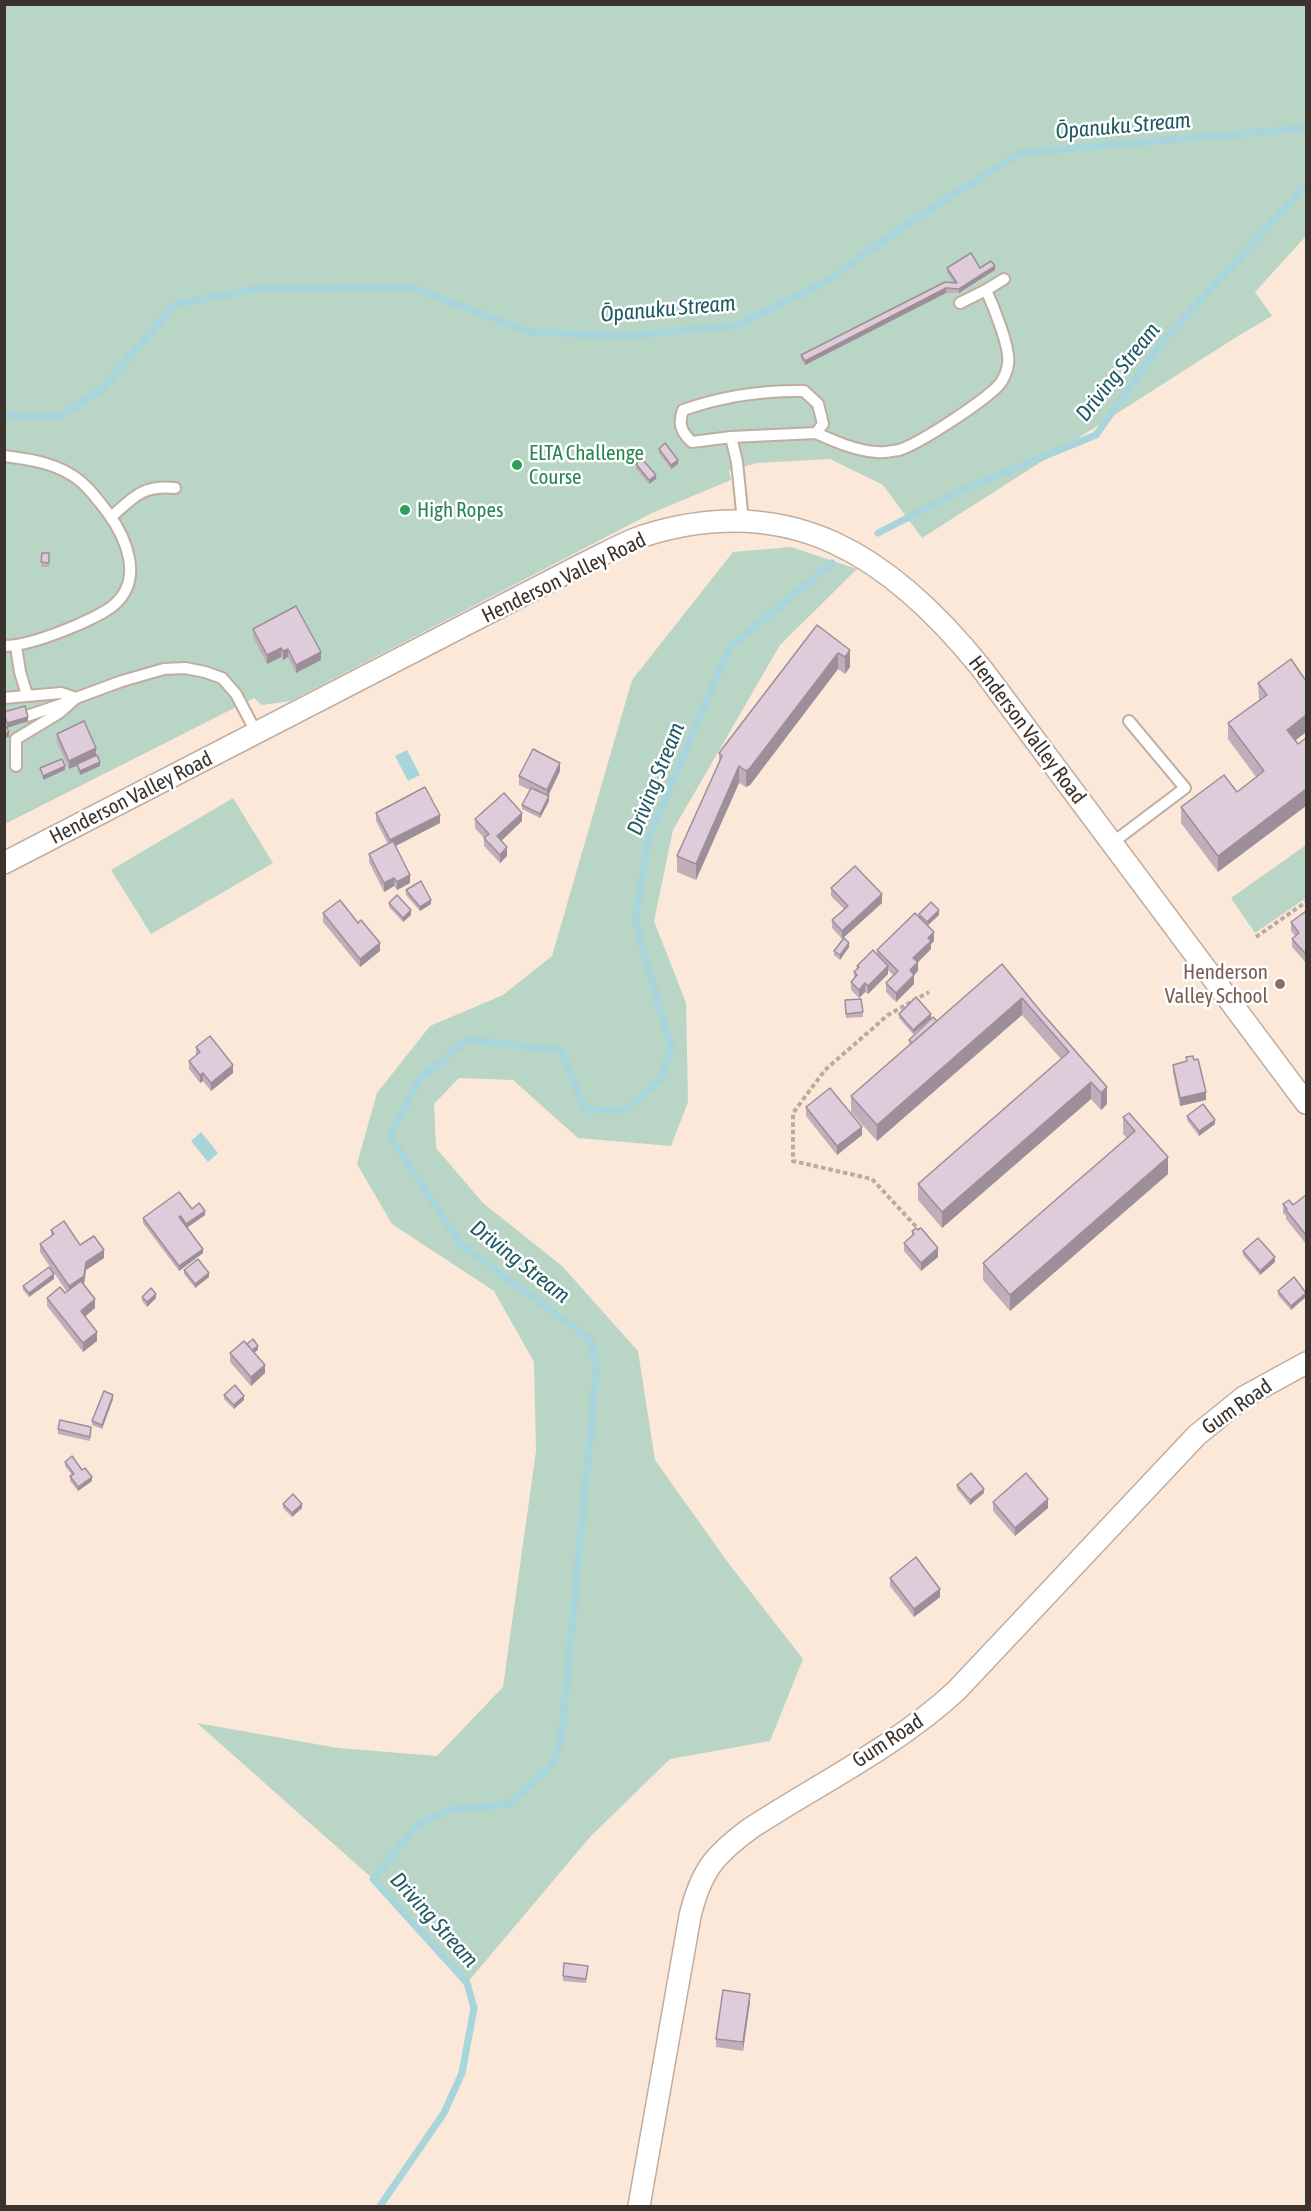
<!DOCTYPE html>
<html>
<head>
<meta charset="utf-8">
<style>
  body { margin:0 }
  #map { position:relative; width:1311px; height:2211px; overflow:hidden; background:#fbe8d9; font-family:"Asap Condensed",sans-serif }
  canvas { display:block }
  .frame { position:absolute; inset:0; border:6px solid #3b342e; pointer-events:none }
</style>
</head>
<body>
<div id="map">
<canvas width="1311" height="2211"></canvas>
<div class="frame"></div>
</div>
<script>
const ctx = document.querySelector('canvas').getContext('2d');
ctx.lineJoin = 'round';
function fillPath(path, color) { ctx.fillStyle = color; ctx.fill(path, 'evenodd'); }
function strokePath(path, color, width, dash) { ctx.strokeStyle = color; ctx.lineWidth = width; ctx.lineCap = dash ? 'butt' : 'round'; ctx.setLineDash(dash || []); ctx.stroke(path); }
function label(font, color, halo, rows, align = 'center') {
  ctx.font = font + ' "Asap Condensed",sans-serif'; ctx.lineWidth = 5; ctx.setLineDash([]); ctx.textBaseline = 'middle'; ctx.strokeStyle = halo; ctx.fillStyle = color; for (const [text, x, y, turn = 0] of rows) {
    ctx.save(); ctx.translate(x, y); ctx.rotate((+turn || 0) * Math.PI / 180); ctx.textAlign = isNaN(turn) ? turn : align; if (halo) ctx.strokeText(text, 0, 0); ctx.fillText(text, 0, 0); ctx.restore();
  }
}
fillPath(new Path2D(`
  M5 5H1306V236L1255 292 1272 316 1238 336 922 538 883 485 830 459 757 463 729 471 731 480 652 513 291 701 262 705 254 698 5 824Z
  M791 547 857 569 780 645 673 830 654 921 686 1003 688 1102 671 1146 578 1138 513 1080 459 1078 434 1104 436 1148 483 1203 562 1266 638 1351 655 1460 729 1564 803 1659 770 1741 670 1759 590 1837 467 1983 373 1879 197 1723 338 1748 437 1756 503 1687 536 1451 534 1362 494 1291 392 1224 357 1164 377 1093 430 1026 503 995 552 956 632 680 733 552Z
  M233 798 273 863 151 934 111 870Z
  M1306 845V898L1255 933 1231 898Z`), '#b9d5c6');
fillPath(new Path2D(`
  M407 750 420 775 408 781 395 756Z
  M201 1132 218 1153 208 1162 191 1141Z`), '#a8d4db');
strokePath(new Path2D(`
  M4 415 33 417 60 416 101 390 175 304 256 289 411 287 529 332 626 336 737 325 822 284 921 215 1020 153 1306 128
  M878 533 962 490 1096 435 1158 347 1306 185
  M380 2206 444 2113 462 2073 474 2008 467 1983 373 1879 418 1824 451 1810 509 1804 552 1765 561 1741 597 1364 590 1339 461 1245 390 1136 419 1080 467 1040 561 1050 585 1109 626 1110 661 1079 671 1047 635 922 648 839 729 648 832 563`), '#a8d4db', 7);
const service = new Path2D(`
  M960 303 986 290
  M816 433C834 441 856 451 877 452 883 453 893 451 899 450 921 443 984 401 999 385 1004 379 1007 371 1008 364 1011 349 993 305 986 290L1004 279
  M731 437 816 433 823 424 818 404 804 391C762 390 723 396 683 410 678 424 681 432 692 442L731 437 737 462 743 521
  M4 456C27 459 50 462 70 474 86 483 97 499 108 513 127 539 143 579 115 604 104 614 88 620 75 626 56 634 24 646 4 646
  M111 517C134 497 142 485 175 488
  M16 646 20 672 27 695
  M4 698 61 693 76 698
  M27 716 68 702
  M16 766V739L59 713 76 698 122 681 164 669 185 668 205 672 222 678 236 694 257 734
  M1112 843 1185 788 1129 721`);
const minor = new Path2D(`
  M4 863 585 563C604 554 623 543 643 536 791 489 892 557 982 669L1306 1103
  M639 2206 690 1916C701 1871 714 1855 751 1828 820 1783 895 1747 956 1691L1197 1435 1244 1397 1306 1363`);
strokePath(service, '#c0ad9f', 14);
strokePath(minor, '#c0ad9f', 24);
strokePath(new Path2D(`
  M1256 937 1306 902
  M921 1232 872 1179 793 1161V1113L825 1070 888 1015 929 992`), '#baab9f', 4, [4.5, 3]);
strokePath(service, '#fff', 10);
strokePath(minor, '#fff', 21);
fillPath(new Path2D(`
  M947 268H980L995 270 959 293H946L805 365 801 359V355L954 283 947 273Z
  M659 449 678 464 671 469 659 453Z
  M636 464 656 479 649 484 636 469Z
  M42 553H49V567H41Z
  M817 625 850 650V667L845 674 838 669 750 785 746 787 739 783 696 880 677 872V856L719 762V753Z
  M253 629 321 660 296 673 288 657 283 660 281 657 267 664 253 637Z
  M1306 681V732L1295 741 1218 872 1181 823V807L1237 792 1256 777 1228 739V723L1259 700 1258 683Z
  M57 734 96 756 100 766 80 775 77 768V766L69 769 57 742Z
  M560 771 548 796 549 801 540 818 522 809V805L530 790 519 785V776Z
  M376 813 440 823 395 846 410 883 397 890 394 886 384 892 369 862V854L388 844 376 821Z
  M475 819 522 821 501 841 507 856 500 863 484 846V838L475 828Z
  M831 888 882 903 842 939 832 928V920L844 909 831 896Z
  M406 890 431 904 420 911 406 895Z
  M389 903 411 915 403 922 389 907Z
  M1306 911V963L1292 947V939L1295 936 1291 931V922Z
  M323 913 358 923 380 951 360 967 323 922Z
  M919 914 939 915 927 926 934 941 931 944V949L918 962V971L914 975V984L896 1002 886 992V983L893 975 888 970V974L868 994 865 992 859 998 851 990V982L854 979V972L857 969V966L877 955V950L919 917Z
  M849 947 840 960 834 955V951Z
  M1002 964 1042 1013 1107 1087V1104L1101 1110 1091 1099 942 1228 918 1200V1184L1061 1059 1022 1015 877 1141 851 1112V1096L910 1045 909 1040 937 1021Z
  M861 999 863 1017 846 1018 845 1000Z
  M899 1014 931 1018 913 1034 899 1018Z
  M196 1047 233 1073 211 1091 203 1081 200 1083 189 1069V1061L196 1055Z
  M1186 1057 1206 1100 1180 1106 1173 1073V1065L1186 1061Z
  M806 1107 862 1135 837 1155 806 1116Z
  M1129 1113 1168 1174 1010 1311 983 1280V1263L1127 1138 1123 1134V1117Z
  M1187 1116 1215 1124 1199 1136 1187 1120Z
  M1306 1195V1244L1286 1219V1216L1283 1213V1204L1293 1205Z
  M205 1215 187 1228 203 1253 179 1271 143 1223V1218Z
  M51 1230 104 1258 86 1270 84 1284 95 1308 85 1316 97 1341 83 1352 47 1306V1298L65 1293 67 1292 40 1252V1244L51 1236Z
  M912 1231 938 1257 921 1271 904 1251V1243L912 1236Z
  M1243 1251 1275 1262 1260 1275 1243 1255Z
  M184 1270 209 1277 195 1288 184 1274Z
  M1294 1277 1291 1310 1278 1295V1291Z
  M54 1279 29 1297 23 1290V1286Z
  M142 1297 156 1298 147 1307 142 1301Z
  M247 1344 258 1350 254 1352 265 1373 251 1386 230 1362V1353Z
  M224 1395 244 1400 234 1409 224 1399Z
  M113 1399 102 1429 92 1425V1421Z
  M58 1429 91 1432 90 1441 58 1434Z
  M65 1462 82 1470 92 1481 78 1491 70 1481V1476L72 1475 65 1466Z
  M957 1485 984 1493 970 1505 957 1489Z
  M993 1502 1048 1508 1015 1536 993 1511Z
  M283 1504 302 1508 292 1517 283 1508Z
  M890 1578 940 1597 914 1617 890 1586Z
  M588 1970 586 1983 563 1981V1976Z
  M750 2002 743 2051 716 2047V2039Z`), '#c0afbb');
fillPath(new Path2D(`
  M995 266V270L959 293V289Z
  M946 288V293L805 365V361Z
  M678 460V464L671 469V465Z
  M656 475V479L649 484V480Z
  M281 648V657L267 664V655Z
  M288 649V657L283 660V651Z
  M850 650V667L845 674V657Z
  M321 652V660L296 673V665Z
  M838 653V669L750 785 746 787V771Z
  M1306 715V732L1287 747V730Z
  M28 717V721L7 728V723Z
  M9 732V737L4 738V734Z
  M96 748V757L69 769V761Z
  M100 762V766L80 775V771Z
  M560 763V771L547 798V790Z
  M65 766V770L43 780V776Z
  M739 766V783L696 880V864Z
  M1306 789V806L1218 872V856Z
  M549 796V801L540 818V814Z
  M522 813V821L497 845V836Z
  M440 815V823L390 849V840Z
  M507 847V856L500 863V855Z
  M410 875V883L397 890V882Z
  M394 878V886L384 892V883Z
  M882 894V903L842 939V931Z
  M431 900V904L420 911V907Z
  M411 910V915L403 922V918Z
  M939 910V915L927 926V922Z
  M934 932V941L931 944V949L918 962V971L910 979V970L913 958 928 938Z
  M380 943V951L360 967V959Z
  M849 943V947L840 960V955Z
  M888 966V974L868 994V986Z
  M914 975V984L896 1002V993Z
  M865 983V992L859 998V990Z
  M1022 998V1015L877 1141V1125Z
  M931 1014V1018L913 1034V1030Z
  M233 1065V1073L211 1091V1083Z
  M203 1073V1081L200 1083V1075Z
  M1091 1082V1099L942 1228V1212Z
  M1107 1087V1104L1101 1110V1093Z
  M1206 1092V1100L1180 1106V1098Z
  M1215 1120V1124L1199 1136V1131Z
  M862 1127V1135L837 1155V1146Z
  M1168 1157V1174L1010 1311V1295Z
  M205 1211V1215L186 1228V1224Z
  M938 1248V1257L921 1271V1263Z
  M203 1249V1253L179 1271V1266Z
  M104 1250V1258L86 1270 84 1284 69 1295V1286L86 1262Z
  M1275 1257V1262L1260 1275V1271Z
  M209 1273V1277L195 1288V1284Z
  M54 1274V1279L29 1297V1293Z
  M1306 1293V1297L1291 1310V1306Z
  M156 1294V1298L147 1307V1302Z
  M95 1299V1308L81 1320V1311Z
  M97 1332V1341L83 1352V1343Z
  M258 1346V1350L252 1354V1350Z
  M265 1365V1373L251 1386V1377Z
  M113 1395V1399L102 1429V1425Z
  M244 1396V1400L234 1409V1405Z
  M92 1477V1481L78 1491V1487Z
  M984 1489V1493L970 1505V1500Z
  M1048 1499V1508L1015 1536V1528Z
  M302 1504V1508L292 1517V1513Z
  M940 1589V1597L914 1617V1609Z
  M750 1994V2002L743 2051V2042Z`), '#9c8f99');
const building = new Path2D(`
  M971 253 980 268 991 261 995 266 959 289 946 288 805 361 801 355 945 282 957 283 947 268Z
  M665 443 678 460 671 465 659 449Z
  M642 459 656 475 649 480 636 464Z
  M42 553H49V563L41 562Z
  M296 606 321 652 296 665 288 649 283 651 281 648 267 655 253 629Z
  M817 625 850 650 845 657 838 653 750 768 746 771 739 766 696 864 677 856 722 756 719 753Z
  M1291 659 1306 681V715L1287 730 1298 744 1306 738V789L1218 856 1181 807 1224 775 1237 792 1264 771 1228 723 1267 695 1258 683Z
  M25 706 28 717 7 723 4 712Z
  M84 721 96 748 69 761 57 734Z
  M4 723 9 732 4 734Z
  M533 749 560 763 547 790 519 776Z
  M97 755 100 762 80 771 77 764Z
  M62 759 65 766 43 776 40 768Z
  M425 787 440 815 390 840 376 813Z
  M531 788 549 796 540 814 522 805Z
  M504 793 522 813 497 836 507 847 500 855 484 838 489 834 475 819Z
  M393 841 410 875 397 882 394 878 384 883 369 854Z
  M855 866 882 894 842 931 832 920 848 906 831 888Z
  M421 881 431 900 420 907 406 890Z
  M397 895 411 910 403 918 389 903Z
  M340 900 358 923 361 920 380 943 360 959 323 913Z
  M931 902 939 910 927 922 919 914Z
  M1306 911V954L1292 939 1299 933 1291 922Z
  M915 913 934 932 928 938 931 941 913 958 918 962 910 970 914 975 896 993 886 983 898 971 877 950Z
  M844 938 849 943 840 955 834 951Z
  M873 950 888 966 868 986 865 983 859 990 851 982 857 975 854 972 859 967 857 966Z
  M1002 964 1042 1013 1107 1087 1101 1093 1091 1082 942 1212 918 1184 1069 1052 1022 998 877 1125 851 1096Z
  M916 997 931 1014 913 1030 899 1014Z
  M861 999 863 1012 846 1014 845 1000Z
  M933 1017 937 1021 912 1043 909 1040Z
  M210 1036 233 1065 211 1083 203 1073 200 1075 189 1061 200 1052 196 1047Z
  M1193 1056 1194 1060 1198 1059 1206 1092 1180 1098 1173 1065 1187 1061 1186 1057Z
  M830 1088 862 1127 837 1146 806 1107Z
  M1203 1104 1215 1120 1199 1131 1187 1116Z
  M1129 1113 1168 1157 1010 1295 983 1263 1135 1131 1123 1117Z
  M179 1192 192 1209 199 1203 205 1211 186 1224 181 1216 179 1217 203 1249 179 1266 143 1218Z
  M1306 1195V1235L1286 1210 1287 1209 1283 1204 1289 1200 1293 1205Z
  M64 1221 80 1245 94 1236 104 1250 86 1262 84 1276 69 1286 40 1244 54 1234 51 1230Z
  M916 1228 918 1230 921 1228 938 1248 921 1263 904 1243 914 1234 912 1231Z
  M1258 1238 1275 1257 1260 1271 1243 1251Z
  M198 1259 209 1273 195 1284 184 1270Z
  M49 1267 54 1274 29 1293 23 1286Z
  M1294 1277 1306 1293 1291 1306 1278 1291Z
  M81 1281 95 1299 81 1311 97 1332 83 1343 47 1298 60 1287 65 1293Z
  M151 1288 156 1294 147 1302 142 1297Z
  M253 1339 258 1346 252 1350 247 1344Z
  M244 1341 265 1365 251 1377 230 1353Z
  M235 1385 244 1396 234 1405 224 1395Z
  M104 1391 113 1395 102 1425 92 1421Z
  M60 1420 91 1427 90 1437 58 1429Z
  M72 1456 82 1470 85 1468 92 1477 78 1487 70 1476 74 1474 65 1462Z
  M971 1473 984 1489 970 1500 957 1485Z
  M1026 1473 1048 1499 1015 1528 993 1502Z
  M293 1494 302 1504 292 1513 283 1504Z
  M916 1557 940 1589 914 1609 890 1578Z
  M564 1963 588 1966 586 1979 563 1976Z
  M723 1990 750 1994 743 2042 716 2039Z`);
fillPath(building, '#dfccda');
strokePath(building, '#9c8f99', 1.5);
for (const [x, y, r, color] of [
  [517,465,6,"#2e9e5b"],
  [405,510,6,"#2e9e5b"],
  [1280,984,6,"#8d6e63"]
]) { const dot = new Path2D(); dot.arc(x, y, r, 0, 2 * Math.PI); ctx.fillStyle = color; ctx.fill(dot); strokePath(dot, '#fff', 2); }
label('21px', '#27864d', '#fff', [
  ["ELTA Challenge",529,453],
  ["Course",529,477],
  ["High Ropes",417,510]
], 'left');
label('21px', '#3b342e', '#fff', [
  ["Henderson Valley Road",564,578,-26],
  ["Henderson Valley Road",1027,730,53],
  ["Henderson Valley Road",131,798,-27],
  ["Gum Road",1237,1407,-35],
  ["Gum Road",888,1741,-33]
]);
label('21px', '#785e54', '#fff', [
  ["Henderson",1268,972],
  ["Valley School",1268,996]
], 'right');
label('italic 22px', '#1e5a62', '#fff', [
  ["Ōpanuku Stream",1123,126,-5],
  ["Ōpanuku Stream",668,309,-5],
  ["Driving Stream",1118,372,-51],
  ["Driving Stream",656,779,-68],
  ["Driving Stream",520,1262,38],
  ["Driving Stream",434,1920,48]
]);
</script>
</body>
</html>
